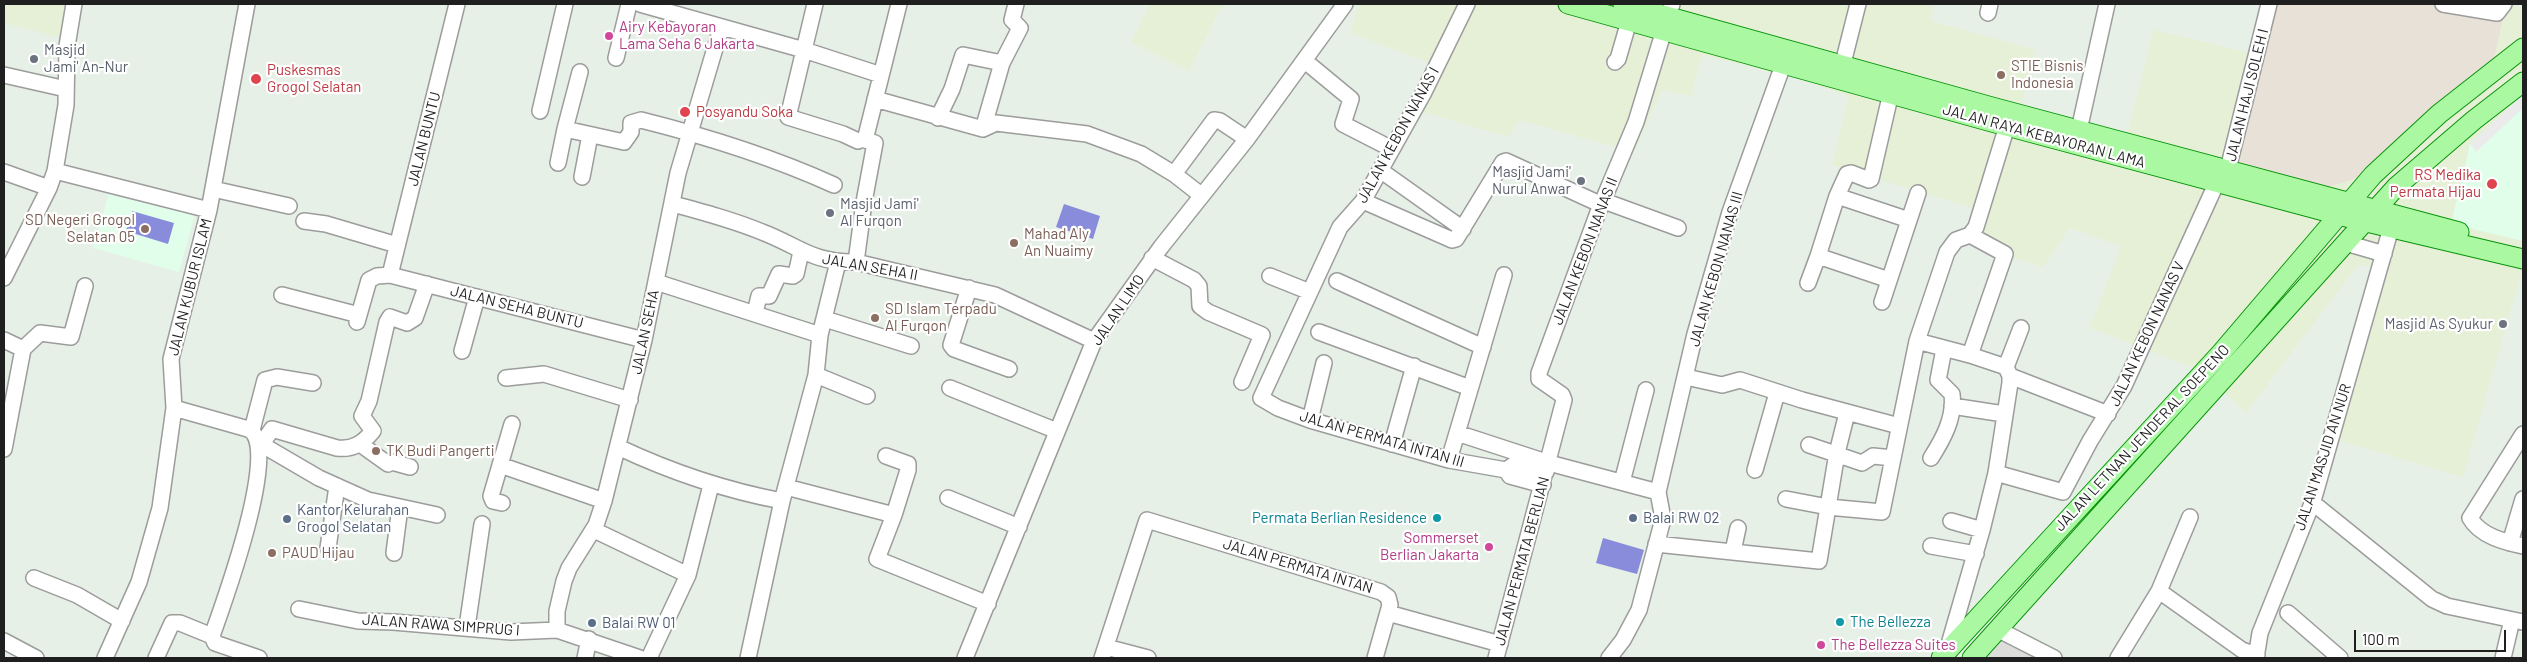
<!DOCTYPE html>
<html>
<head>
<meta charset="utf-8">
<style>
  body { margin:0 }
  #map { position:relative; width:2527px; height:662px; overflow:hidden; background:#e6f0e6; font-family:Barlow,sans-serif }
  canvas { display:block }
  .frame { position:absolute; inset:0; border:5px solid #1f1f1f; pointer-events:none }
  .scale { position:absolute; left:2354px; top:630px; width:152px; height:22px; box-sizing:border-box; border:2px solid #1f1f1f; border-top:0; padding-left:6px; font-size:15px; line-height:18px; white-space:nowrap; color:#1f1f1f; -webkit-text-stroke:4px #fff; paint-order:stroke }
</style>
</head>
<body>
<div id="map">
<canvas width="2527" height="662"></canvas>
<div class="frame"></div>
<div class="scale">100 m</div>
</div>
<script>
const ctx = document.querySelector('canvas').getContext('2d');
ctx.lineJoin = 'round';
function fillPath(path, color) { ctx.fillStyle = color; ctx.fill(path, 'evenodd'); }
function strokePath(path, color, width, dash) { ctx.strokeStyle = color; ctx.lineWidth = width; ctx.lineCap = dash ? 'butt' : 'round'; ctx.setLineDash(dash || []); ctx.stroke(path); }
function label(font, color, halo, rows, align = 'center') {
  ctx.font = font + ' Barlow,sans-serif'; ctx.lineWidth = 4.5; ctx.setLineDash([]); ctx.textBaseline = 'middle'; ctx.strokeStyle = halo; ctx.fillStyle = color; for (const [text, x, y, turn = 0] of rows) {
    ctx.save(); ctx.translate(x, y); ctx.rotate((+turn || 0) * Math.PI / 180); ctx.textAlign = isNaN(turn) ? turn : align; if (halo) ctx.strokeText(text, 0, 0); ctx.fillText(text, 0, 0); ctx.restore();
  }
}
fillPath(new Path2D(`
  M2006 635 2053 658H1981Z`), '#dddddc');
fillPath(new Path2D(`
  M4 4H80L71 40 4 23Z
  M1147 4H1223L1189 71 1131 42 1149 7Z
  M1359 4H1934L1931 21 2036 50 2021 106 2127 134 2154 30 2259 55 2272 4H2510L2523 9V266L2463 477 2335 439 2388 264 2357 266 2246 413 2203 371 2090 328 2121 246 2069 228 2043 267 1976 246 1983 211 1832 165 1849 96 1796 78 1702 55 1691 96 1662 90 1634 152 1519 120 1509 137 1419 111 1430 63 1351 33Z`), '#e6f0d6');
fillPath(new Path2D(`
  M2274 4H2437L2504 14 2491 72 2378 168 2349 181 2328 187 2239 165Z`), '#e8e1d8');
fillPath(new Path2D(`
  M2523 95V241L2451 224 2470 144Z
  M111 186 196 210 179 272 93 248Z`), '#e1feeb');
fillPath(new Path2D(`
  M1064 204 1100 216 1093 239 1056 227Z
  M132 211 174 223 168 244 126 231Z
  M1603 538 1644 550 1637 574 1596 563Z`), '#888cdb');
fillPath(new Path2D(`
  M2523 95V108L2476 152 2470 144Z`), '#ebebeb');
const minor = new Path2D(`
  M640 4 804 50 881 75
  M815 4 788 117 843 134 858 141
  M1467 4 1424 92 1363 201 1340 227 1261 398 1278 408 1310 420 1449 460 1506 470 1515 464 1546 472
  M2443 4 2497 13 2504 4
  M1988 13 1990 4
  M616 58 629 4
  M1305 61 1351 99 1343 124 1384 145
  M1615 62 1618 59 1629 21
  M580 72 565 129 624 142 631 132V123L641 120C709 137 770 156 834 185
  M4 75 66 89
  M1840 75 1858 4
  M875 99 983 129 996 123 1087 134 1141 154 1174 174 1201 195
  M540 111 565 4
  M938 118 952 89 963 55 1002 63
  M983 129 1002 63 1020 28 1012 20 1016 4
  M2080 142 2079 130 2107 4
  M558 163 565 129
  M1380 170 1463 229
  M55 171 209 210
  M4 172 49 188
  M1174 174 1214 120 1220 121 1247 139
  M582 177 590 135
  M213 189 289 206
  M1837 196 1909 220
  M1363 201 1452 240 1456 239 1503 162 1506 161 1602 205
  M1604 201 1678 228
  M673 204C703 212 733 220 762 232 799 246 812 263 856 262L995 295 1094 341
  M304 221 326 224 397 245
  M1970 235 2005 254 1970 355
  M2346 243 2384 254
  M1152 258 1194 280 1199 286 1200 306 1208 312 1262 335 1242 382
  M856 262 864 202 875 143 865 140 899 4
  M390 275 457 4
  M1270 276 1310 292
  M4 278 49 188 55 171 66 105 67 46 74 4
  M1889 280 1818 256 1837 196 1847 174 1851 173 1869 180 1871 179 1893 84
  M1337 281 1483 347
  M656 282 820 335
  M1808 283 1818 256
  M969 288 951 345 954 349 1009 369
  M282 295 359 315
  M1882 302 1918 193
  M755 313 759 296H769L779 274 793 276 796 274 801 252
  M825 319 911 346
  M357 322 369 280 377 276 390 275 644 340
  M1319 332 1470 388
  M4 340 23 349 4 449
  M23 349 40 333 71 337 85 286
  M462 351 477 297
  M2006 367 2021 328
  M816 375 867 396
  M2010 376 2108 414
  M1686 377 1722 385 1740 380 1802 400 1899 426
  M506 378 544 374 630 400
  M950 388 1057 431
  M1952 406 2004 414
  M174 408 248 429C283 443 222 607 212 636
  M1310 420 1324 363
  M252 430 265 380 277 377 313 383
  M1457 433 1549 463 1658 492
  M2523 434 2470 518C2480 536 2505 542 2523 546
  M259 442 266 438 272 429 337 448C353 450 363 443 373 431L362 416 369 401 387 322 390 317 407 323 415 318 427 284
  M259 443 319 478 368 500 437 515
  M360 444 388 464 392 462 410 467
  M1392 444 1414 366
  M1809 445 1862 463 1873 456 1893 458
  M618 447C671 472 724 490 782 501
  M886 456 908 464V470L894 515 877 559 988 604
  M1931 458C1943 439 1955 418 1952 394L1938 380 1944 349
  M1449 460 1504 275
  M500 465 604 501
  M1506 470 1510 476 1543 485
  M1755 470 1777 393
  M1996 473 2010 383V376L2006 367 1970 355 1917 341 1947 252 1956 240 1970 235 1976 227 2007 126
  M1622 482 1646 390
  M786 487 894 515
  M948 498 1019 527
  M1786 499 1828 507 1882 512 1917 341
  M502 503 493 501 491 496 512 424
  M2318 507 2432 599 2447 606 2523 622
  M1951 521 1982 530
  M594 530 688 575
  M2510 543 2523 499
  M1656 544 1819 561 1837 453 1847 413
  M1931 546 1976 554
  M328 548 337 486
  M1733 551 1738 528
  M394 553 400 507
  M34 578 77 595 122 621
  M2159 591 2190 517
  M299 609 358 621 393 622 511 632 557 630 640 658
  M1388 613 1500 644
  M2288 613 2340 658
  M467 627 482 524
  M557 630V611L564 581 569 568 596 525 604 501 644 340 678 173 721 28
  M1999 630 2054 658
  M212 636 215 643 259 658
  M4 641 36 658
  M1106 647 1148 658
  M1947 651 1982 530 1996 473 2063 492 2090 441 2124 386 2217 182 2228 169 2269 4
  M105 658 139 582 160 508 174 408 171 359 209 210 247 4
  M156 658 172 623H180L212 636
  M585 658 589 639
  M649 658 688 575 711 485
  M748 658 782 501 816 375 820 335 838 262
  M965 658 1094 341 1161 247 1247 139 1345 4
  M1102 658 1147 520 1381 592 1388 597 1390 605 1375 658
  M1496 658 1564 400 1562 395 1539 379V373L1597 215 1636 122 1672 4
  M1609 658 1623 640 1639 610 1663 519 1658 492 1695 334 1730 212 1787 54
  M2118 658 2159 591 2242 650 2257 655
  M2256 658 2260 633 2313 501 2391 228
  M2503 658 2512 620`);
const major = new Path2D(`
  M1568 4 1988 121 2354 219 2523 259
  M1623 4 1992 107 2459 232
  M1941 658 2221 353 2373 175 2439 114 2523 48
  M1972 658 2396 187 2474 120 2523 82`);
strokePath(minor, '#9c9c9c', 18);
strokePath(major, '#079408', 21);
strokePath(minor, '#fff', 15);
strokePath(major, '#abf8a3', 19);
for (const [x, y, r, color] of [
  [609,36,5,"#d1479c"],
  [34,59,5,"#6b7280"],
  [2001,75,5,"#8d6e63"],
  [256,79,6,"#e0444e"],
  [685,112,6,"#e0444e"],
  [1581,181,5,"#6b7280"],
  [2492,184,6,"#e0444e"],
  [830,213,5,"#6b7280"],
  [145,229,5,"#8d6e63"],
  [1014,243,5,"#8d6e63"],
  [875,318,5,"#8d6e63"],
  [2503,324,5,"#6b7280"],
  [376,451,5,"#8d6e63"],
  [1437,518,5,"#0f9aa8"],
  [1633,518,5,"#5c6f8a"],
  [287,519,5,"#5c6f8a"],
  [1489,547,5,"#d1479c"],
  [272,553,5,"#8d6e63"],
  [1840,622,5,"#0f9aa8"],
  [592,623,5,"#5c6f8a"],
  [1821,645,5,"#d1479c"]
]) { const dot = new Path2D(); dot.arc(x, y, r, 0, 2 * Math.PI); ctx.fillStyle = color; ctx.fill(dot); strokePath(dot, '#fff', 2); }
label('15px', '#b23c85', '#fff', [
  ["Airy Kebayoran",619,27],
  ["Lama Seha 6 Jakarta",619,44],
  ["Sommerset",1479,538,"right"],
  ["Berlian Jakarta",1479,555,"right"],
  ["The Bellezza Suites",1831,645]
], 'left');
label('15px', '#5b616d', '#fff', [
  ["Masjid",44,50],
  ["Jami' An-Nur",44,67],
  ["Masjid Jami'",1571,172,"right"],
  ["Nurul Anwar",1571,189,"right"],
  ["Masjid Jami'",840,204],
  ["Al Furqon",840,221],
  ["Masjid As Syukur",2493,324,"right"]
], 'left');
label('15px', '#785e54', '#fff', [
  ["STIE Bisnis",2011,66],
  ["Indonesia",2011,83],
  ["SD Negeri Grogol",135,220,"right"],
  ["Selatan 05",135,237,"right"],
  ["Mahad Aly",1024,234],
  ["An Nuaimy",1024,251],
  ["SD Islam Terpadu",885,309],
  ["Al Furqon",885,326],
  ["TK Budi Pangerti",386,451],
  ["PAUD Hijau",282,553]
], 'left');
label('15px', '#be3a42', '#fff', [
  ["Puskesmas",267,70],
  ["Grogol Selatan",267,87],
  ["Posyandu Soka",696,112],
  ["RS Medika",2481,175,"right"],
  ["Permata Hijau",2481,192,"right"]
], 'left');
label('15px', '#1f1f1f', '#fff', [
  ["JALAN HAJI SOLEH I",2247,95,-76],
  ["JALAN KEBON NANAS I",1398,135,-61],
  ["JALAN RAYA KEBAYORAN LAMA",2044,136,15],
  ["JALAN BUNTU",424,139,-76],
  ["JALAN KEBON NANAS II",1585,251,-69],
  ["JALAN SEHA II",870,267,10],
  ["JALAN KEBON NANAS III",1716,269,-74],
  ["JALAN KUBUR ISLAM",190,287,-76],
  ["JALAN SEHA BUNTU",517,307,14],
  ["JALAN LIMO",1118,310,-56],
  ["JALAN SEHA",645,332,-78],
  ["JALAN KEBON NANAS V",2147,334,-65],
  ["JALAN LETNAN JENDERAL SOEPENO",2142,438,-47],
  ["JALAN PERMATA INTAN III",1382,439,16],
  ["JALAN MASJID AN NUR",2323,457,-72],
  ["JALAN PERMATA BERLIAN",1522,561,-75],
  ["JALAN PERMATA INTAN",1298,566,17],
  ["JALAN RAWA SIMPRUG I",441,625,4]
]);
label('15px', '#4e5e75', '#fff', [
  ["Kantor Kelurahan",297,510],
  ["Grogol Selatan",297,527],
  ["Balai RW 02",1643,518],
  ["Balai RW 01",602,623]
], 'left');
label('15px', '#0d838f', '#fff', [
  ["Permata Berlian Residence",1427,518],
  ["The Bellezza",1850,622,"left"]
], 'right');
</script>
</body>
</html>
